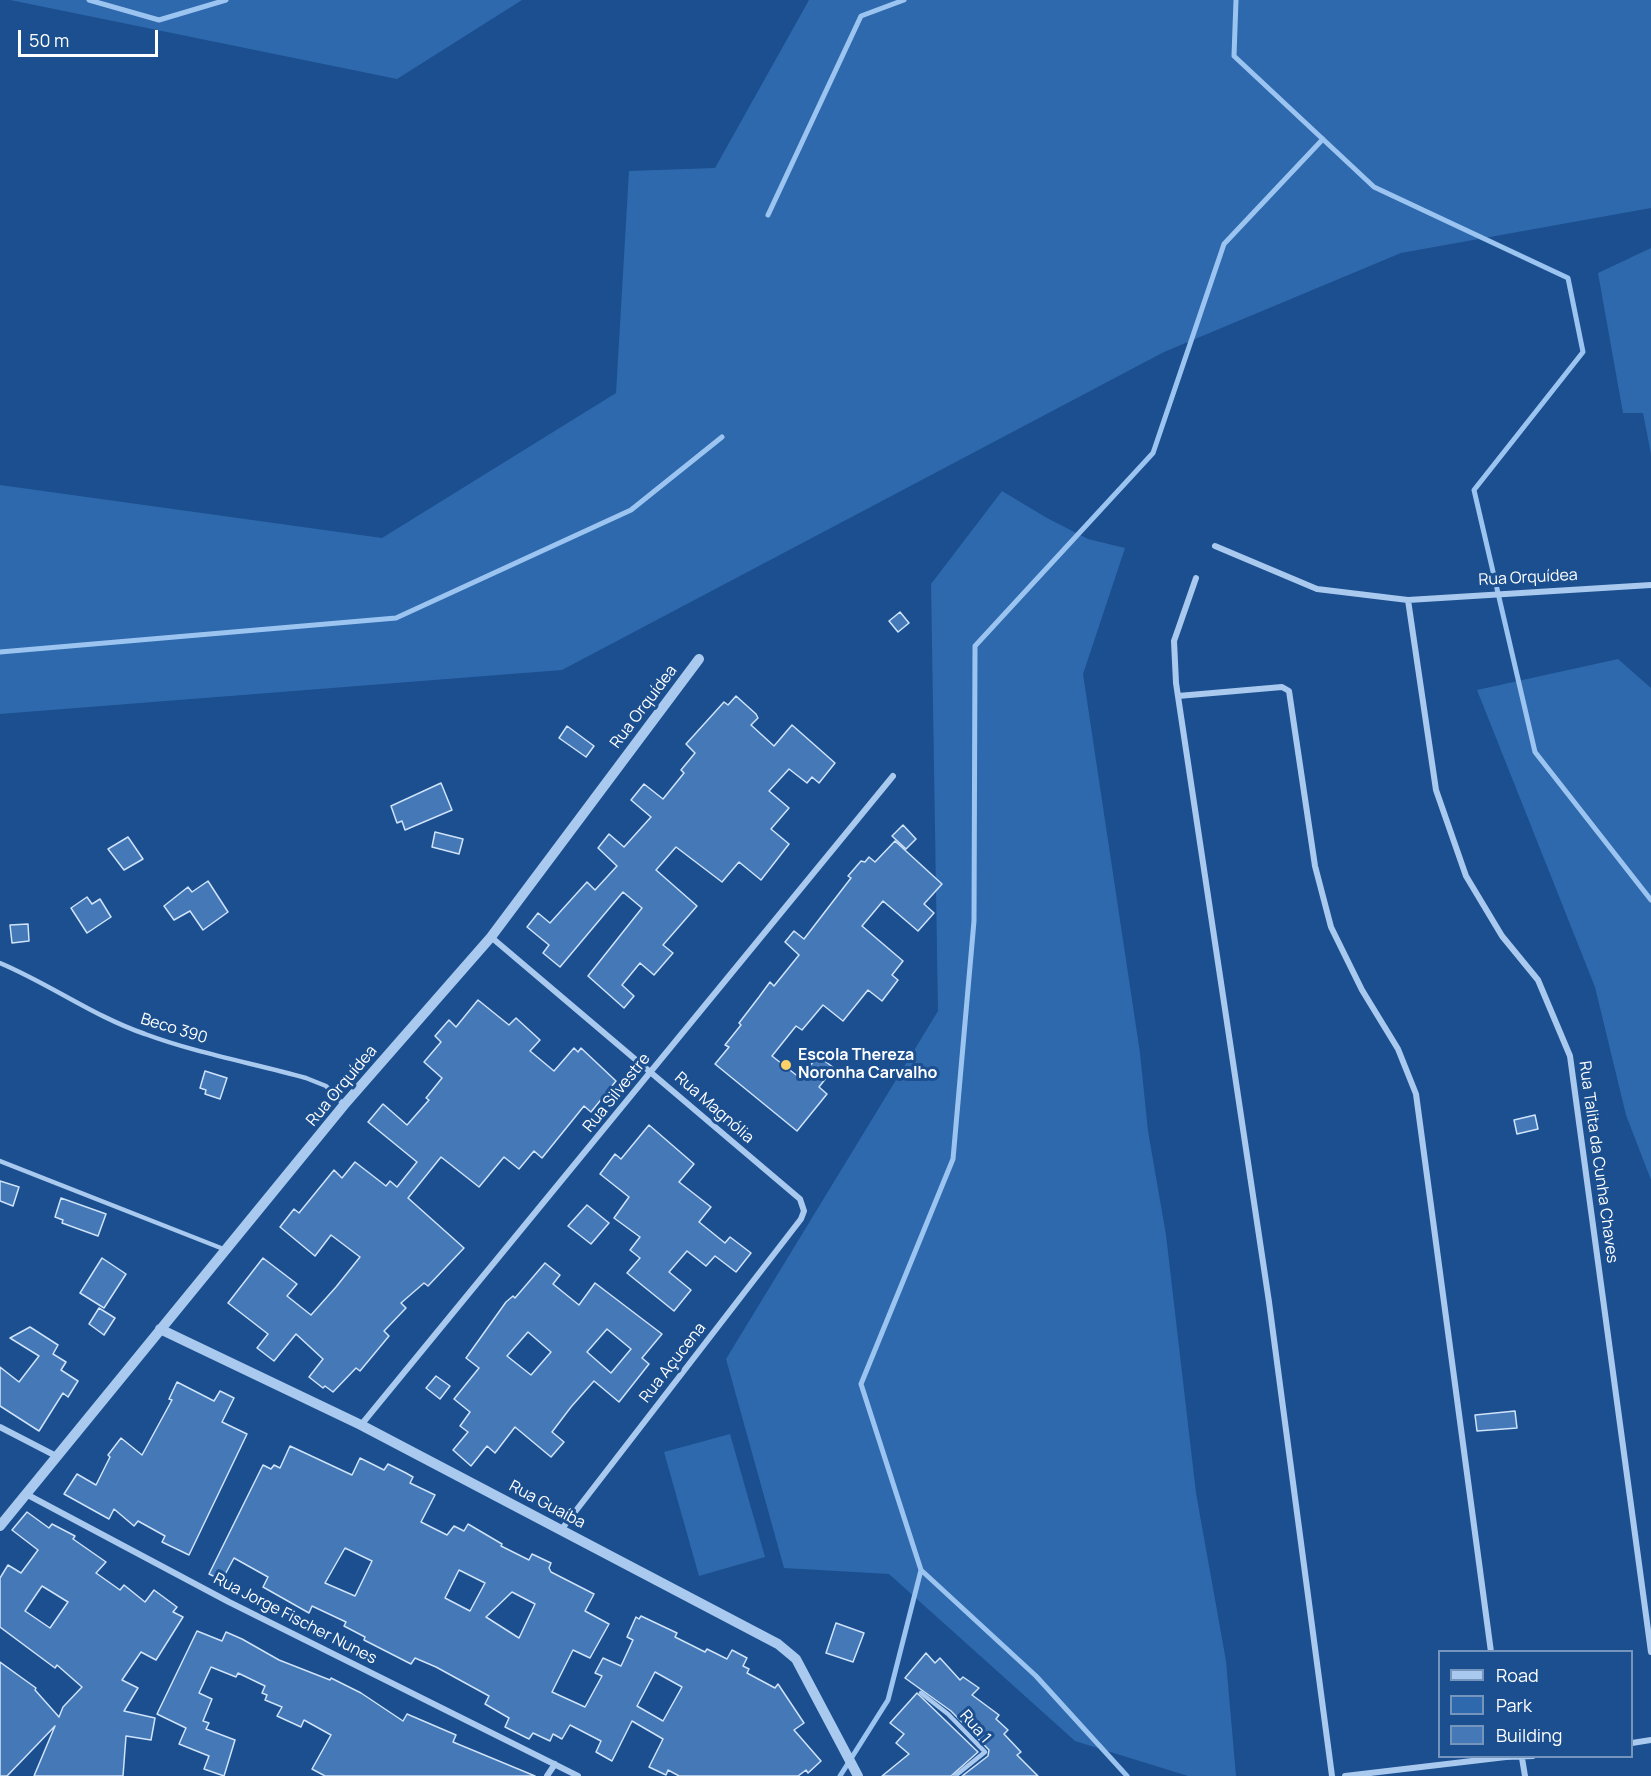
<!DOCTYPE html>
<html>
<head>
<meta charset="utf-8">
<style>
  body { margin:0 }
  #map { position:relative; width:1651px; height:1776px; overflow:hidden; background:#1b4f8f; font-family:Manrope,sans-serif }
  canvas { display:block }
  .legend { position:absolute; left:1438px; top:1650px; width:195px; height:108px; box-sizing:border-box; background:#1b4f8f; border:2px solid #7695bc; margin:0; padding:8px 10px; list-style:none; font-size:18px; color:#fff }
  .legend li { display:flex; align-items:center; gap:12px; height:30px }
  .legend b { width:30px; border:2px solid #7695bc }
  .scale { position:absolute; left:18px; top:30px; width:140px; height:27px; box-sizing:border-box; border:3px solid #fff; border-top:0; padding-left:8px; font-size:18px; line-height:21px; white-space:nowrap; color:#fff; -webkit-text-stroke:4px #1b4f8f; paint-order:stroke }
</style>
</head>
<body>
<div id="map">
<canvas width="1651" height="1776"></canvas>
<ul class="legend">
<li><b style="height:8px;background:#a9c9ee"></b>Road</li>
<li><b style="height:16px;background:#2e69ad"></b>Park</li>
<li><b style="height:16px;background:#4478b7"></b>Building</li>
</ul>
<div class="scale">50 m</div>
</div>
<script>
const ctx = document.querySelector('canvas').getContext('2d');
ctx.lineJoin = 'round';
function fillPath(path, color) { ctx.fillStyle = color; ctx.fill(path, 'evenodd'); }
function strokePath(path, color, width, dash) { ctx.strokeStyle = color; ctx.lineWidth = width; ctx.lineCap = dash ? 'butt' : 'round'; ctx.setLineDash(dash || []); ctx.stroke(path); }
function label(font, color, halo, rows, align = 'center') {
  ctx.font = font + ' Manrope,sans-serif'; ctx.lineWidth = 6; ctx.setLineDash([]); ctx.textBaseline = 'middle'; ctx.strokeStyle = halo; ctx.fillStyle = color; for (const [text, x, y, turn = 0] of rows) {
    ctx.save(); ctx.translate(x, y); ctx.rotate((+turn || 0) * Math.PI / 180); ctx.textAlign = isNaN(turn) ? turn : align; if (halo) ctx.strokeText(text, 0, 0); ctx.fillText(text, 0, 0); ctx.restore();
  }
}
fillPath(new Path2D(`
  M10 0H522L397 79Z
  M809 0H1651V208L1401 253 1164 352 562 670 0 714V485L382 538 616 393 629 171 715 168Z
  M1651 248V454L1643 413H1623L1598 273Z
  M1002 491 1047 518 1088 539 1125 548 1083 674 1140 1053 1148 1131 1166 1235 1196 1493 1226 1661 1236 1776H1188L1075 1741 889 1574 784 1568 726 1359 938 1011 931 584Z
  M1618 659 1651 688V1180L1626 1115 1595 987 1477 690Z
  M730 1434 765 1557 699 1576 664 1452Z`), '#2e69ad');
strokePath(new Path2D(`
  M89 0 159 20 226 0
  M1236 0 1234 56 1374 187 1568 278 1583 352 1474 490 1535 752 1651 900
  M768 215 861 16 904 0
  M0 652 396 618 631 510 722 437
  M921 1570 1036 1676 1127 1776
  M840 1776 888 1700 921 1570 861 1384 953 1159 974 921 975 646 1153 453 1224 244 1323 139`), '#9cc4f0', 5);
const building = new Path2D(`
  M900 612 909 623 898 632 889 621Z
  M736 696 756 714 758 718 751 725 774 746 792 725 835 763 819 783 812 777 807 783 789 769 769 791 789 808 771 829 789 844 761 880 739 862 722 882 676 847 656 870 697 906 663 945 673 953 654 975 640 963 622 985 634 996 624 1008 588 976 642 908 623 892 560 967 543 953 549 945 527 927 538 913 550 923 587 882 595 890 617 866 598 848 609 834 624 847 651 817 631 800 644 784 663 799 684 773 681 770 695 753 686 744 724 702 728 705Z
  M567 726 594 746 586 757 559 738Z
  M441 783 452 810 405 830 402 821 397 823 391 806Z
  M903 825 916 839 906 849 892 836Z
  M435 832 463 839 459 854 432 847Z
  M128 837 143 859 124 870 108 849Z
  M895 841 942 884 924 904 934 913 918 931 883 901 862 926 903 961 892 975 898 980 882 1001 868 990 843 1021 823 1005 802 1030 796 1026 772 1056 800 1078 818 1056 834 1068 819 1087 827 1094 797 1131 715 1064 729 1047 725 1045 741 1025 739 1023 759 997 770 982 774 986 799 955 785 942 794 931 804 939 851 878 848 876 861 861 865 862 869 857 875 862Z
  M208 881 228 912 203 930 190 911 174 920 164 906 188 887 192 892Z
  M87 897 92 904 100 899 111 917 87 933 71 908Z
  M28 924 29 941 12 943 10 925Z
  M478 1000 509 1025 516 1018 540 1040 530 1051 554 1071 574 1048 578 1052 581 1048 616 1081 591 1112 584 1106 542 1158 534 1151 519 1169 504 1157 479 1187 441 1157 408 1198 464 1248 428 1286 424 1283 401 1303 406 1308 384 1331 389 1336 360 1371 356 1368 333 1392 325 1386 323 1388 309 1377 323 1359 296 1334 274 1361 257 1348 268 1334 228 1303 263 1258 297 1284 287 1296 311 1315 336 1287 360 1257 331 1235 315 1256 280 1227 294 1209 299 1213 334 1170 342 1178 355 1162 386 1186 390 1181 397 1187 417 1162 368 1122 383 1104 407 1125 429 1100 426 1098 442 1078 424 1062 441 1042 435 1036 449 1020 456 1027Z
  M205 1071 227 1078 220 1099 205 1094 206 1090 200 1088Z
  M1535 1115 1538 1129 1517 1134 1514 1120Z
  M649 1125 694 1164 679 1182 711 1207 699 1222 725 1243 730 1237 751 1253 736 1272 715 1256 706 1266 687 1251 669 1272 691 1290 674 1311 627 1273 640 1258 630 1250 640 1237 614 1218 629 1197 600 1174 615 1154 621 1159Z
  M0 1181 19 1187 13 1206 0 1201Z
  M61 1198 106 1214 98 1236 62 1223 63 1220 55 1217Z
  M587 1205 609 1223 591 1244 568 1226Z
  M102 1258 126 1274 104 1308 80 1293Z
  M545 1263 560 1275 553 1284 579 1305 595 1283 662 1334 642 1358 649 1364 619 1402 594 1381 571 1407 552 1432 564 1442 551 1457 515 1427 495 1453 487 1446 471 1466 453 1450 468 1432 460 1426 470 1412 454 1399 479 1368 466 1358 506 1302 513 1296 515 1298ZM607 1329 631 1349 611 1373 587 1352ZM528 1332 551 1352 531 1375 507 1356Z
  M99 1308 115 1318 104 1335 89 1324Z
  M30 1327 58 1345 53 1354 66 1362 61 1370 78 1381 68 1397 63 1393 39 1431 0 1406V1367L19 1382 39 1356 10 1338Z
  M436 1376 450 1386 440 1399 426 1388Z
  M177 1382 214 1401 220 1391 234 1398 222 1422 247 1434 189 1555 162 1542 165 1536 138 1521 134 1526 114 1509 109 1519 64 1494 77 1474 96 1485 110 1457 108 1455 121 1438 142 1455 172 1400 169 1399Z
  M1515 1411 1517 1428 1477 1431 1475 1415Z
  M290 1446 352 1475 360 1458 384 1470 388 1464 406 1473 413 1477 410 1483 435 1495 421 1522 447 1535 454 1526 464 1531 468 1524 502 1544 501 1546 529 1560 532 1554 551 1563 549 1568 551 1572 594 1594 585 1611 609 1624 590 1658 573 1650 552 1692 585 1707 602 1676 595 1673 603 1658 621 1666 633 1640 627 1637 636 1617 639 1619 641 1616 677 1633 675 1637 705 1652 707 1649 727 1659 732 1650 747 1658 743 1666 749 1669 747 1673 775 1688 778 1684 804 1723 794 1730 821 1761 808 1773 806 1770 798 1776H679L668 1770 666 1775 649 1767 663 1739 632 1721 612 1761 596 1752 601 1741 570 1725 562 1739 553 1734 550 1741 533 1733 529 1739 505 1727 509 1718 485 1704 489 1696 436 1667 415 1658 411 1664 364 1640 365 1637 344 1626 346 1622 312 1606 309 1613 263 1587 268 1577 234 1558 222 1580 209 1574 263 1465 271 1469 274 1465 280 1468ZM345 1548 372 1561 355 1596 325 1583ZM459 1570 485 1583 470 1611 445 1598ZM512 1592 535 1604 519 1638 486 1617ZM655 1672 682 1687 663 1721 637 1706Z
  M27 1512 49 1528 52 1524 75 1536 73 1539 106 1562 96 1573 120 1590 124 1585 145 1602 154 1590 177 1607 173 1612 183 1617 156 1660 141 1652 122 1680 138 1688 124 1711 155 1718 151 1740 126 1736 123 1776H34L55 1726 7 1776H0V1662L36 1688 35 1690 59 1717 63 1707 82 1687 57 1665 55 1668 0 1627V1578L8 1565 21 1573 38 1550 12 1530ZM42 1586 68 1602 50 1628 25 1611Z
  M836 1623 864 1633 853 1662 826 1653Z
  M197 1631 222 1641 226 1632 242 1639 279 1660 330 1680 331 1678 361 1693 403 1721 407 1714 456 1735 453 1742 535 1776H325L312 1769 331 1735 304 1720 301 1727 277 1716 282 1707 265 1700 267 1695 262 1693 265 1686 238 1673 236 1677 211 1667 199 1693 212 1699 203 1721 209 1723 206 1729 235 1740 224 1776 204 1769 209 1756 179 1744 186 1728 157 1714Z
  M926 1653 935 1663 940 1658 960 1680 963 1677 979 1688 972 1695 999 1715 996 1719 1008 1730 1004 1734 1021 1752 1017 1755 1038 1776H962L988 1756 989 1750 951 1711 905 1678Z
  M917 1693 978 1752 951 1776H882L909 1754 896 1743 904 1734 890 1723Z`);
fillPath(building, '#4478b7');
strokePath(building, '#cfe3fa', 1.5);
strokePath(new Path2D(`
  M0 963C50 984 93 1016 145 1034 196 1053 252 1063 306 1078L326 1086 343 1104
  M0 1161 226 1250
  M921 1693 948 1714 985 1752 955 1776`), '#a9c9ee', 4.5);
strokePath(new Path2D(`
  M1215 546 1317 589 1408 600 1651 585
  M1196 578 1174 641 1176 683 1269 1302 1332 1776
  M1408 600 1436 790 1466 876 1502 936 1538 980 1570 1056 1651 1652
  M1178 696 1282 687 1289 691 1315 866 1331 927 1362 990 1398 1049 1416 1094 1491 1652
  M491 937 800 1199 804 1211 801 1219 561 1530
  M361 1425 893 776
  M0 1427 58 1457
  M26 1494 229 1602 578 1776
  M1632 1743 1651 1740
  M1522 1758 1525 1776
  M547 1776 555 1764
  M1345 1776 1506 1757 1533 1756`), '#a9c9ee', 6);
strokePath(new Path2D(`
  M160 1329 361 1425 778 1644 796 1659 858 1776
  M0 1526 344 1105 491 937 699 659`), '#a9c9ee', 10);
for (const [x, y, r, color] of [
  [786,1065,6,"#ffd166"]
]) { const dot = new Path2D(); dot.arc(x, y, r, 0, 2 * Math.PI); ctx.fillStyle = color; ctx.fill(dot); strokePath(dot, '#1b4f8f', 2); }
label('16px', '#fff', '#1b4f8f', [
  ["Rua Orquídea",1528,578,-3],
  ["Rua Orquídea",644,707,-53],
  ["Beco 390",174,1029,17],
  ["Rua Orquídea",342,1086,-50],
  ["Rua Silvestre",617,1093,-51],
  ["Rua Magnólia",714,1108,41],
  ["Rua Talita da Cunha Chaves",1598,1162,82],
  ["Rua Açucena",673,1363,-52],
  ["Rua Guaíba",547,1505,28],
  ["Rua Jorge Fischer Nunes",295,1619,27],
  ["Rua 1",975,1727,49]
]);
label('bold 16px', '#fff', '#1b4f8f', [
  ["Escola Thereza",798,1056],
  ["Noronha Carvalho",798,1074]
], 'left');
</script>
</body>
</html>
